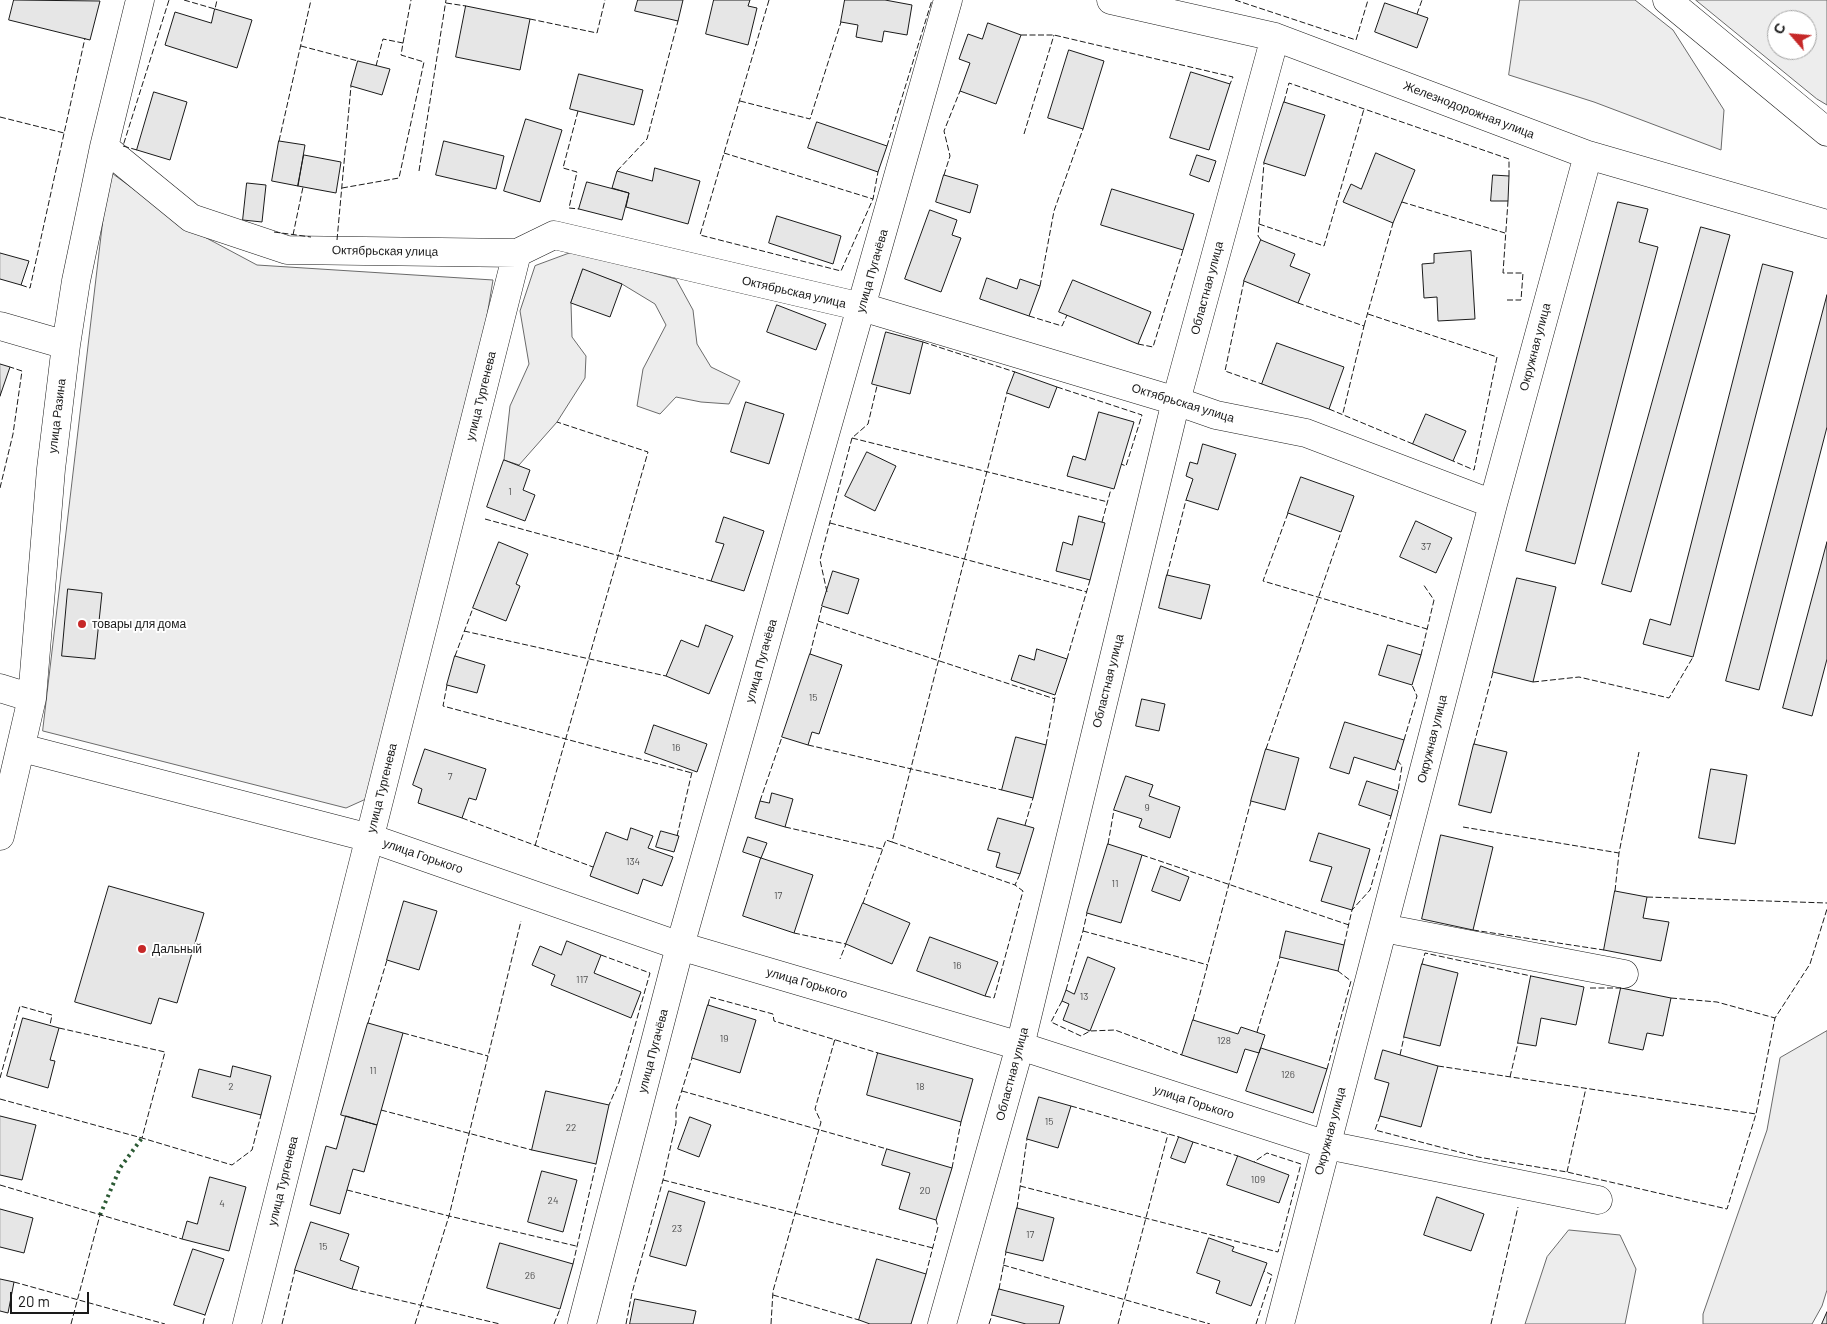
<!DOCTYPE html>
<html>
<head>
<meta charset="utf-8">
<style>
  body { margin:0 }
  #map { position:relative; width:1827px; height:1324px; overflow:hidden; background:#fff; font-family:Barlow,sans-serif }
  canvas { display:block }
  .north { position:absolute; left:1767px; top:10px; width:50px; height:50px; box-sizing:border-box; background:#fff; border:1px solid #a3a3a3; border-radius:50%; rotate:297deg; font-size:14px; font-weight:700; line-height:20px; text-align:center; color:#1a1a1a }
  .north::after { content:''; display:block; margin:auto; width:18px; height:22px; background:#c62828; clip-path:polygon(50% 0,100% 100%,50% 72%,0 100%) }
  .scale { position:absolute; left:10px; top:1292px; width:79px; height:22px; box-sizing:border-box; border:2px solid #1a1a1a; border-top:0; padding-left:6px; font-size:15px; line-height:18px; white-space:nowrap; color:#1a1a1a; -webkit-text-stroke:4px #fff; paint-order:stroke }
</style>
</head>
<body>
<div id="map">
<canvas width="1827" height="1324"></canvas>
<div class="north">С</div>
<div class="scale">20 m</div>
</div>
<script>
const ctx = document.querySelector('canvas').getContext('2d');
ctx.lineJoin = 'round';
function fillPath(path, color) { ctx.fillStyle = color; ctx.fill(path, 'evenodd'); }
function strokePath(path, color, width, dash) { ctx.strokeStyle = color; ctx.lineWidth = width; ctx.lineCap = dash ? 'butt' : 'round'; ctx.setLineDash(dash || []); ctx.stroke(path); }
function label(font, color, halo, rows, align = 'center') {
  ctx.font = font + ' Barlow,sans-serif'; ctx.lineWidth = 4; ctx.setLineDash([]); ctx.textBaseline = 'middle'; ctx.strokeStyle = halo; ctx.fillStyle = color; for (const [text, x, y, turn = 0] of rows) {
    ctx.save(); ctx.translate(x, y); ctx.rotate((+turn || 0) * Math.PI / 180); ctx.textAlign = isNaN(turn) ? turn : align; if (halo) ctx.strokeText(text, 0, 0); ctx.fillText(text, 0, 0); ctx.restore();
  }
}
const green = new Path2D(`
  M1520 0H1635L1673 30 1724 110 1721 150 1594 102 1509 75Z
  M1696 0H1827V105L1817 99ZM1777 20H1807V50H1777Z
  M109 171 184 226 257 265 493 280 483 340 366 799 346 808 43 731Z
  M578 250 628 266 676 279 693 310 697 344 711 367 740 381 729 404 701 402 676 397 660 414 637 406 643 369 666 325 655 304 622 284 583 270 571 303 572 337 586 356 585 378 557 422 519 465 504 460 510 406 529 364 520 311 535 266Z
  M1827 1031V1290L1822 1306 1812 1324H1703V1314L1767 1130 1780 1058Z
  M1569 1230 1620 1235 1636 1269 1625 1324H1525L1547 1257Z`);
fillPath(green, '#ededed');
strokePath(green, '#6a6a6a', 1);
const building = new Path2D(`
  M14 0 100 1 90 40 9 20Z
  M638 0H683L678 21 635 11Z
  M714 0H750L748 6 757 8 748 45 706 34Z
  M845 0H885L912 5 907 35 884 31 882 42 856 37 858 25 841 22Z
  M1385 3 1428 18 1417 48 1375 32Z
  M466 6 530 19 520 70 456 57Z
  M215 9 252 20 237 68 165 45 175 12 211 23Z
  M988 23 1021 35 996 104 960 91 970 63 959 59 968 34 982 39Z
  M1069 50 1104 61 1083 129 1048 118Z
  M358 61 390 69 382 95 351 86Z
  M1191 72 1230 84 1209 150 1170 138Z
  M579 74 643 90 634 125 570 109Z
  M154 92 187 102 170 160 137 150Z
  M1284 102 1325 115 1305 176 1264 163Z
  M526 119 562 130 540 202 504 191Z
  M817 122 887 146 878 172 808 148Z
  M279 141 305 145 298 186 272 181Z
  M444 141 504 156 496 189 436 175Z
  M1376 153 1415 170 1393 223 1343 202 1351 184 1361 189Z
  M304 155 341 162 336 193 298 186Z
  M1197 155 1216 161 1209 182 1190 175Z
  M655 168 700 181 688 224 626 207 629 193 612 188 617 171 652 181Z
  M944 175 978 185 970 213 936 202Z
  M1493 175 1509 176 1508 201H1491Z
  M587 182 629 193 622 220 579 209Z
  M247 183 266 185 262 222 243 220Z
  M1112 189 1194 214 1183 250 1101 225Z
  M1618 202 1648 209 1639 242 1658 247 1575 564 1526 551Z
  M930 210 957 220 952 235 961 238 941 292 905 279Z
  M777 216 841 236 833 264 769 243Z
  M1701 227 1730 235 1631 592 1602 584Z
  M1261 240 1295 254 1290 266 1310 274 1298 303 1244 281Z
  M1471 251 1475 319 1438 321 1437 297 1424 298 1422 264 1434 263V254Z
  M0 253 29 261 21 285 0 279Z
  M1763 264 1793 272 1693 657 1643 644 1650 619 1670 625Z
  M583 269 622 284 610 317 571 303Z
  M987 278 1017 289 1020 279 1040 286 1029 316 980 299Z
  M1073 280 1151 312 1138 344 1059 312Z
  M1827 295V427L1759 690 1726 681Z
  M777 305 826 324 816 350 767 332Z
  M886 332 923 342 910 394 872 384Z
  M1277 343 1344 367 1329 409 1262 384Z
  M0 364 10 367 0 396Z
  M1015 372 1057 387 1049 408 1007 393Z
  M746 402 784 414 769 464 731 452Z
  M1099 412 1134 422 1114 489 1067 476 1073 456 1085 460Z
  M1426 414 1466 431 1453 461 1413 444Z
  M1203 444 1236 454 1218 510 1186 500 1193 479 1186 476 1190 462 1197 464Z
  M867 452 896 466 875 511 845 496Z
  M504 460 530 470 523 490 535 495 525 521 487 507Z
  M1301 477 1354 496 1341 532 1288 513Z
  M1079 516 1105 523 1090 580 1056 571 1063 542 1072 545Z
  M724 517 764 531 744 591 711 581 724 544 716 542Z
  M1416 521 1452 538 1436 573 1400 557Z
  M499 542 528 554 516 584 520 586 506 621 473 608Z
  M1827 542V659L1812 716 1783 708Z
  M833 571 859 579 848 614 822 606Z
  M1167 575 1210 585 1201 619 1159 608Z
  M1517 578 1556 587 1533 682 1493 672Z
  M68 589 102 593 95 659 62 656Z
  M706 625 733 636 709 694 666 676 681 640 698 647Z
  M1388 645 1421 655 1412 685 1379 675Z
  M1037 649 1067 659 1055 695 1011 680 1019 655 1034 660Z
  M810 654 842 665 819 734 812 732 808 745 782 737Z
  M455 656 485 665 477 693 447 685Z
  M1142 699 1165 704 1159 731 1136 726Z
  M1345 722 1404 740 1395 770 1354 757 1349 774 1330 768Z
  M654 725 707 744 697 772 645 753Z
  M1016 737 1046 745 1033 798 1002 790Z
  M1474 744 1507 752 1491 813 1459 805Z
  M425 749 486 769 476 800 469 798 462 818 418 803 422 789 413 785Z
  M1266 749 1299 758 1285 810 1251 801Z
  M1711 769 1747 775 1735 844 1699 838Z
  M1126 776 1153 785 1149 796 1180 807 1170 838 1139 827 1142 819 1114 810Z
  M1367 781 1398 791 1391 816 1359 805Z
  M772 793 793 799 785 827 755 818 760 801 769 803Z
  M998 818 1034 828 1020 874 996 867 1000 853 988 850Z
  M631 828 653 836 648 848 673 857 662 886 643 879 638 894 590 876 606 832 627 840Z
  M661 831 679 836 674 852 656 847Z
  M1319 833 1370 849 1352 910 1321 901 1332 867 1310 861Z
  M1441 835 1493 847 1473 930 1422 919Z
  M748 837 767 843 761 858 743 852Z
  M1108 844 1142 855 1121 923 1087 913Z
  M761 858 813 875 794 933 743 916Z
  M1161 866 1189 877 1180 901 1152 891Z
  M109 886 204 913 177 1003 159 998 151 1024 75 1002Z
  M1615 891 1647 897 1643 918 1669 922 1661 961 1604 950Z
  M404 901 437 911 419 970 387 960Z
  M863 903 910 923 892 964 846 944Z
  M1286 931 1344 945 1338 971 1280 957Z
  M930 937 998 962 985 996 917 971Z
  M567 941 601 955 594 973 641 992 631 1018 551 985 555 975 532 965 540 946 561 955Z
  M1088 957 1115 968 1090 1031 1063 1020 1069 1004 1062 1001 1066 990 1074 994Z
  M1422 964 1458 973 1440 1046 1404 1037Z
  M1531 976 1584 987 1576 1025 1541 1018 1536 1046 1518 1043Z
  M1621 988 1671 998 1663 1036 1647 1033 1643 1050 1609 1043Z
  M708 1005 756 1020 740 1073 692 1058Z
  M23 1018 59 1028 50 1060 55 1061 48 1088 7 1076Z
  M1193 1020 1238 1034 1241 1027 1265 1035 1259 1053 1245 1049 1237 1073 1182 1055Z
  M368 1023 403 1033 377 1125 341 1115Z
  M1261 1048 1327 1069 1313 1113 1246 1091Z
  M1383 1050 1438 1066 1421 1127 1380 1116 1389 1083 1375 1079Z
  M878 1053 973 1079 961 1122 867 1095Z
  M233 1066 271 1076 261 1115 192 1097 199 1069 230 1077Z
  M546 1091 609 1105 596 1164 532 1150Z
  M1039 1097 1071 1106 1058 1148 1027 1139Z
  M0 1116 36 1125 22 1180 0 1175Z
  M346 1116 377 1125 364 1172 353 1169 340 1214 310 1205 326 1146 336 1149Z
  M690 1117 711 1125 699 1157 678 1149Z
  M1179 1137 1193 1142 1185 1163 1171 1158Z
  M887 1149 952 1168 936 1220 899 1209 910 1173 882 1165Z
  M1238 1156 1289 1175 1279 1203 1227 1185Z
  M542 1171 577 1180 563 1232 528 1222Z
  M210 1177 246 1187 229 1251 182 1239 187 1221 197 1224Z
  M669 1191 705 1202 686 1266 650 1256Z
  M1437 1197 1484 1214 1471 1251 1424 1235Z
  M1017 1208 1054 1218 1043 1261 1006 1252Z
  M0 1209 33 1218 24 1253 0 1247Z
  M311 1222 349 1234 340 1260 359 1267 352 1289 295 1270Z
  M1209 1238 1234 1247 1232 1251 1267 1263 1251 1306 1216 1293 1220 1281 1197 1273Z
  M500 1243 573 1264 560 1309 487 1288Z
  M193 1249 224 1259 205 1315 174 1305Z
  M877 1259 926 1274 911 1324H870L859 1320Z
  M0 1279 14 1282 8 1313 0 1311Z
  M999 1289 1064 1306 1059 1324H1026L992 1315Z
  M635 1299 696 1311 693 1324H630Z
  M1827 1312V1324H1822Z`);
fillPath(building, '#e6e6e6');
strokePath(building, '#1a1a1a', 1);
const minor = new Path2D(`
  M1111 0 1275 37 1588 155 1827 224
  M1667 0 1827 132
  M104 147 191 218 287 250 517 253 554 235 862 307 1176 401 1216 415 1306 433 1493 504
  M0 326 66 345
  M0 688 32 698
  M22 748 370 838 680 946 1020 1046 1327 1145 1598 1200
  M0 836 32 698 51 469 66 345 76 281 104 147 140 0
  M1383 928 1624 974
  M247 1324 517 253
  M582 1324 680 946 948 0
  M942 1324 1020 1046 1176 401 1275 37
  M1280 1324 1493 504 1588 155`);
strokePath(minor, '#1a1a1a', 29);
strokePath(minor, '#fff', 28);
strokePath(new Path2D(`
  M100 1215 120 1168 142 1138`), '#2b5a34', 4, [2.5, 4]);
strokePath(new Path2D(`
  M184 0 215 9 217 0
  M769 0 700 235 841 271 873 199 878 172
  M1235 0 1356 40 1368 0
  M446 3 466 6
  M1417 14 1422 0
  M530 19 597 33 605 0
  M1021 35H1054L1233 77 1230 84
  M403 43 411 0
  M301 46 358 61
  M740 101 810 119 841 22
  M1284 102 1289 83 1509 159V176
  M578 111 563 168 577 172 569 208 579 209
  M0 117 64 133
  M1024 134 1054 35
  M279 141 311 0
  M887 146 932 0
  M137 150 123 146 169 0
  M724 153 873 199
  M419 171 446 0
  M617 171 647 139 678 21
  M944 175 950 156 944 131 960 91
  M342 188 399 178 424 62 401 55 403 43 383 39 376 66
  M1402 202 1505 233
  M1259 224 1324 246 1364 109
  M274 232 311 237
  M293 235 303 187
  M337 240 351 86
  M1261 240 1258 236 1264 163
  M1244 281 1225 371 1262 384
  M21 285 30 288 85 38
  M1040 286 1054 211 1083 129
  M1507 300H1521L1523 273H1503L1508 201
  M1298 303 1364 326 1343 413
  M1368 314 1497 357 1474 470 1453 461
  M1029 316 1062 326 1067 315
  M1364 326 1393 223
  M923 342 1015 372
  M1138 344 1153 347 1183 250
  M1057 387 1142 415 1126 466 1121 464
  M1329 409 1413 444
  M852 438 1108 502
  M0 488 13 434 22 371 10 367
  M1288 513 1263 581 1427 629
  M485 519 711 581
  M1102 522 1111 489
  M830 523 1087 592
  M1167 575 1186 500
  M827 592 820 560 852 438 868 424 877 386
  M818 621 1055 699
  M464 631 666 676
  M810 654 822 606
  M1421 655 1434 600 1423 584
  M455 656 473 608
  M1067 659 1090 580
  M1533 682 1579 677 1669 698 1693 657
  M447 685 443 706 692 773
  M1404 740 1417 696 1412 685
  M1474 744 1493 672
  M808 745 1002 790
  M1046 745 1055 697
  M1266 749 1341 532
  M1397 760 1402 766 1398 791
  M760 801 782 737
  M462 818 593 867
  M1025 825 1033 798
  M785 827 882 849
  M1463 827 1619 853
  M677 836 692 772
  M892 842 1015 885
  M1108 844 1114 810
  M535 846 648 452 557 422
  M1142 855 1349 925
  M1615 891 1619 853 1639 752
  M1647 897 1827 903
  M863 903 886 840 892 842 1007 393
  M1473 930 1604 950
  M1083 931 1208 965
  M794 933 846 944 840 959
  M1344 945 1352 910 1370 890 1391 816
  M601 955 650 973 619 1082 609 1105
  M1422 964 1425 953 1531 976
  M1590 988H1621
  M1066 990 1083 931 1087 913
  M985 996 994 998 1023 891 1015 885 1020 874
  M1671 998 1717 1002 1775 1018
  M1062 1001 1051 1022 1081 1036 1090 1031 1115 1030 1182 1055
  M708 1005 710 997 773 1014 774 1021 878 1053
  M1193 1020 1251 801
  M368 1023 387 960
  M59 1028 165 1052 142 1138 232 1165 252 1150 261 1115
  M1257 1032 1280 957
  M403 1033 488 1056
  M1400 1055 1404 1037
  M1438 1066 1756 1114
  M1327 1069 1351 981 1338 971
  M1510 1077 1518 1043
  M0 1078 20 1006 52 1015 50 1025
  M682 1091 887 1149
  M0 1099 142 1138
  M1071 1106 1179 1137
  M381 1110 532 1150
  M1380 1116 1375 1130 1478 1157 1567 1172 1727 1209 1756 1114 1775 1018 1810 964 1827 909
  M1193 1142 1238 1156
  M952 1168 961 1122
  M1567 1172 1586 1088
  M663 1180 933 1248
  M0 1185 182 1239
  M1020 1186 1278 1252 1301 1164 1267 1153 1254 1162
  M347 1190 449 1216 576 1246
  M1017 1208 1027 1139
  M573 1264 596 1164
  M1003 1265 1210 1324
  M926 1274 938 1227 936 1220
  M14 1282 165 1324
  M352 1289 500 1324
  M999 1289 1006 1252
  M773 1295 859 1320
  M71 1324 100 1215
  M203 1324 205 1315
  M282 1324 295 1270
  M415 1324 449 1216 521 921
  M554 1324 560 1309
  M626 1324 632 1293 663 1180 676 1123V1109L692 1058
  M771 1324 773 1291 821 1122 815 1109 835 1039
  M989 1324 992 1315
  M1118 1324 1168 1134
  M1256 1324 1272 1275 1264 1271
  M1491 1324 1518 1207`), '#1a1a1a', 1, [6, 2.5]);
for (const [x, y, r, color] of [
  [82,624,5,"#c62828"],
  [142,949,5,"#c62828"]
]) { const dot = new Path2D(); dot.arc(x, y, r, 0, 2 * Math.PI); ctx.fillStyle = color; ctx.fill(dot); strokePath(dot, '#fff', 2); }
label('10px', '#4d4d4d', null, [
  ["1",510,492],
  ["37",1426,547],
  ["15",813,698],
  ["16",676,748],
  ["7",450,777],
  ["9",1147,808],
  ["134",633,862],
  ["11",1115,884],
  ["17",778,896],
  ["16",957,966],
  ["117",582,980],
  ["13",1084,997],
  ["19",724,1039],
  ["128",1224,1041],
  ["11",373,1071],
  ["126",1288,1075],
  ["2",231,1087],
  ["18",920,1087],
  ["15",1049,1122],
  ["22",571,1128],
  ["109",1258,1180],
  ["20",925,1191],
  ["24",553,1201],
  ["4",222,1204],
  ["23",677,1229],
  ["17",1030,1235],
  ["15",323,1247],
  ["26",530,1276]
]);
label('12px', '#1a1a1a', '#fff', [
  ["Железнодорожная улица",1469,110,21],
  ["Октябрьская улица",385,251,1],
  ["улица Пугачёва",872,271,-74],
  ["Областная улица",1207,288,-75],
  ["Октябрьская улица",794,292,13],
  ["Окружная улица",1535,347,-75],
  ["улица Тургенева",481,396,-76],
  ["Октябрьская улица",1183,403,17],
  ["улица Разина",57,416,-83],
  ["улица Пугачёва",761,661,-74],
  ["Областная улица",1108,681,-76],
  ["Окружная улица",1432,739,-76],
  ["улица Тургенева",382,788,-76],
  ["улица Горького",423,856,19],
  ["улица Горького",807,983,16],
  ["улица Пугачёва",653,1051,-75],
  ["Областная улица",1012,1074,-75],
  ["улица Горького",1194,1102,18],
  ["Окружная улица",1330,1131,-75],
  ["улица Тургенева",283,1181,-76]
]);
label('12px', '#1a1a1a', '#fff', [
  ["товары для дома",92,624],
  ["Дальный",152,949]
], 'left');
</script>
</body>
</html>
